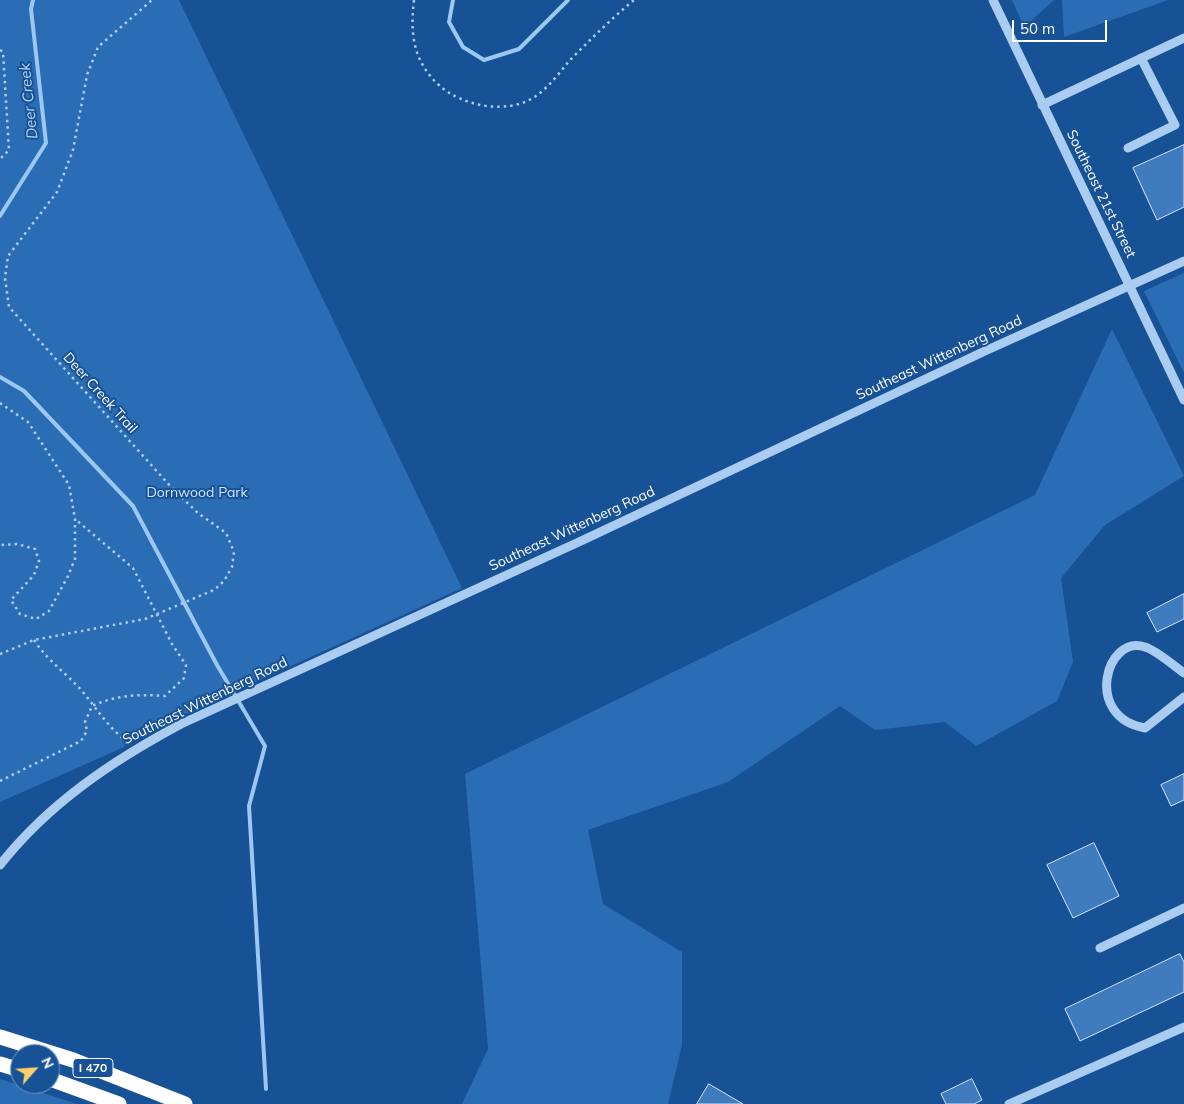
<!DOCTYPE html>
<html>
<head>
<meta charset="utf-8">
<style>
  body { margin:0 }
  #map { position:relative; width:1184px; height:1104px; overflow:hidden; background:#185296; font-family:Mulish,sans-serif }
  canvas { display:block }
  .north { position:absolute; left:10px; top:1044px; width:50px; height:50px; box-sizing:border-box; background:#185296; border:1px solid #7497c0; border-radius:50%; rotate:64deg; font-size:14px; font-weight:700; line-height:20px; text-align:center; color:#fff }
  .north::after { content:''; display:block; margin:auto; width:18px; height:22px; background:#ffd069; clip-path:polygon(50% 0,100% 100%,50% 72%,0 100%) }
  .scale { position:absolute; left:1012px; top:20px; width:95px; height:22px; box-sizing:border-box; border:2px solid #fff; border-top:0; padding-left:6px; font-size:15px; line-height:18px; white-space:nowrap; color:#fff; -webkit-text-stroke:4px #185296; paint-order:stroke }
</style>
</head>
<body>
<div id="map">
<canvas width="1184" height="1104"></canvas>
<div class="north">N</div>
<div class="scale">50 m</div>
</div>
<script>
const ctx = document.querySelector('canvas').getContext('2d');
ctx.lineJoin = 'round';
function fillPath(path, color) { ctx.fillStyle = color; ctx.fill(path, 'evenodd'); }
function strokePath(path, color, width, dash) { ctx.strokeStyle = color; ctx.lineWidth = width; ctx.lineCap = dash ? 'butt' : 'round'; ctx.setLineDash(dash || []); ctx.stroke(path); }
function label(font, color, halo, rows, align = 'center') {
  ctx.font = font + ' Mulish,sans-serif'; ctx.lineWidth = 4; ctx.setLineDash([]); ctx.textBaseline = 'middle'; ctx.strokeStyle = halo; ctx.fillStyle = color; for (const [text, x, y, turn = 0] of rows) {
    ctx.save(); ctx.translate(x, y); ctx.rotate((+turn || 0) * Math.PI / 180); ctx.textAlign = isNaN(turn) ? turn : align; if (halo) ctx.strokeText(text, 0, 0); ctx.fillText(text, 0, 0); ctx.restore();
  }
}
fillPath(new Path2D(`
  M0 0H179L462 588 155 728 122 748 0 802Z
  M1012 0H1054L1024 27Z
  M1062 0H1168L1064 37Z
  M1184 273V373L1144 291Z
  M1112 329 1184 476 1105 525 1061 578 1073 662 1057 701 976 746 945 722 875 730 840 706 728 782 588 830 603 904 682 952V1045L668 1104H462L488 1049 465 774 1035 495Z
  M0 1079 77 1104H0Z`), '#2b6db4');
strokePath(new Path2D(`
  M453 0 449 22 463 47 484 60 519 49 568 0
  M0 216 46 143 31 9 33 0
  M0 377 24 391 133 506 217 665 265 746 249 806 266 1089`), '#9cc7f3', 4);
const building = new Path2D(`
  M1184 145V207L1157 220 1133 168Z
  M1184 594V619L1157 632 1147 613Z
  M1184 774V800L1171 806 1161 785Z
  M1094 843 1119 896 1073 918 1047 865Z
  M1180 954 1184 962V992L1080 1041 1065 1009Z
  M972 1079 982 1100 974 1104H946L941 1094Z
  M709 1084 743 1104H697Z`);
fillPath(building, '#407cbd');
strokePath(building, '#d1e5fc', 1);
strokePath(new Path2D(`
  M414 0C410 34 413 62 440 86 464 107 509 115 536 96 549 87 560 72 570 60 591 39 611 19 634 0
  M0 50 3 52 9 150 0 159
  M0 403 28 422 69 485 75 519V559L68 576 49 611 36 619 20 614 11 600 34 575 39 561 35 549 17 544 0 545
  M34 640C47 660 66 673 82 691 97 709 109 729 129 743
  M0 654 34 640 145 619 214 590 224 581 232 567 234 552 226 533 198 513 172 488 9 307 5 278 8 256 57 192 73 150 87 75 98 47 152 0
  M0 781 81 741 87 731 85 722 92 706C116 695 139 694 165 696L184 678 186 665 172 644 133 568 75 519`), '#aaccf1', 2.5, [2.5, 4]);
strokePath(new Path2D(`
  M993 0 1184 400
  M1042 105 1184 38
  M1128 148 1175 125 1141 58
  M1184 673C1174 666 1156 650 1145 647 1106 634 1083 717 1145 728L1184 697
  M0 865C49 803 112 761 181 724L581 541 985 351 1184 261
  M1100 948 1184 908
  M1009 1104 1184 1027`), '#aaccf1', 9);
strokePath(new Path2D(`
  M0 1037 73 1060 185 1104
  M0 1064 20 1070
  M50 1079 119 1104`), '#fff', 15);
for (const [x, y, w] of [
  [93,1068,40]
]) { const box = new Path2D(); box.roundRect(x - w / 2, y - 9.5, w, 19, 4); ctx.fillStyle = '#185296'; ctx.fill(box); strokePath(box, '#fff', 1); }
label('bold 12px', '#fff', null, [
  ["I 470",93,1068]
]);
label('14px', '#fff', '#185296', [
  ["Southeast 21st Street",1101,194,64],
  ["Southeast Wittenberg Road",939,358,-25],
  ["Deer Creek Trail",100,393,48],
  ["Southeast Wittenberg Road",572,529,-25],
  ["Southeast Wittenberg Road",205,701,-26]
]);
label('14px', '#d1e5fc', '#185296', [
  ["Dornwood Park",197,493]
]);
label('italic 15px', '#b6d6f7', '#185296', [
  ["Deer Creek",29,101,-96]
]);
</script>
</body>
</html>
